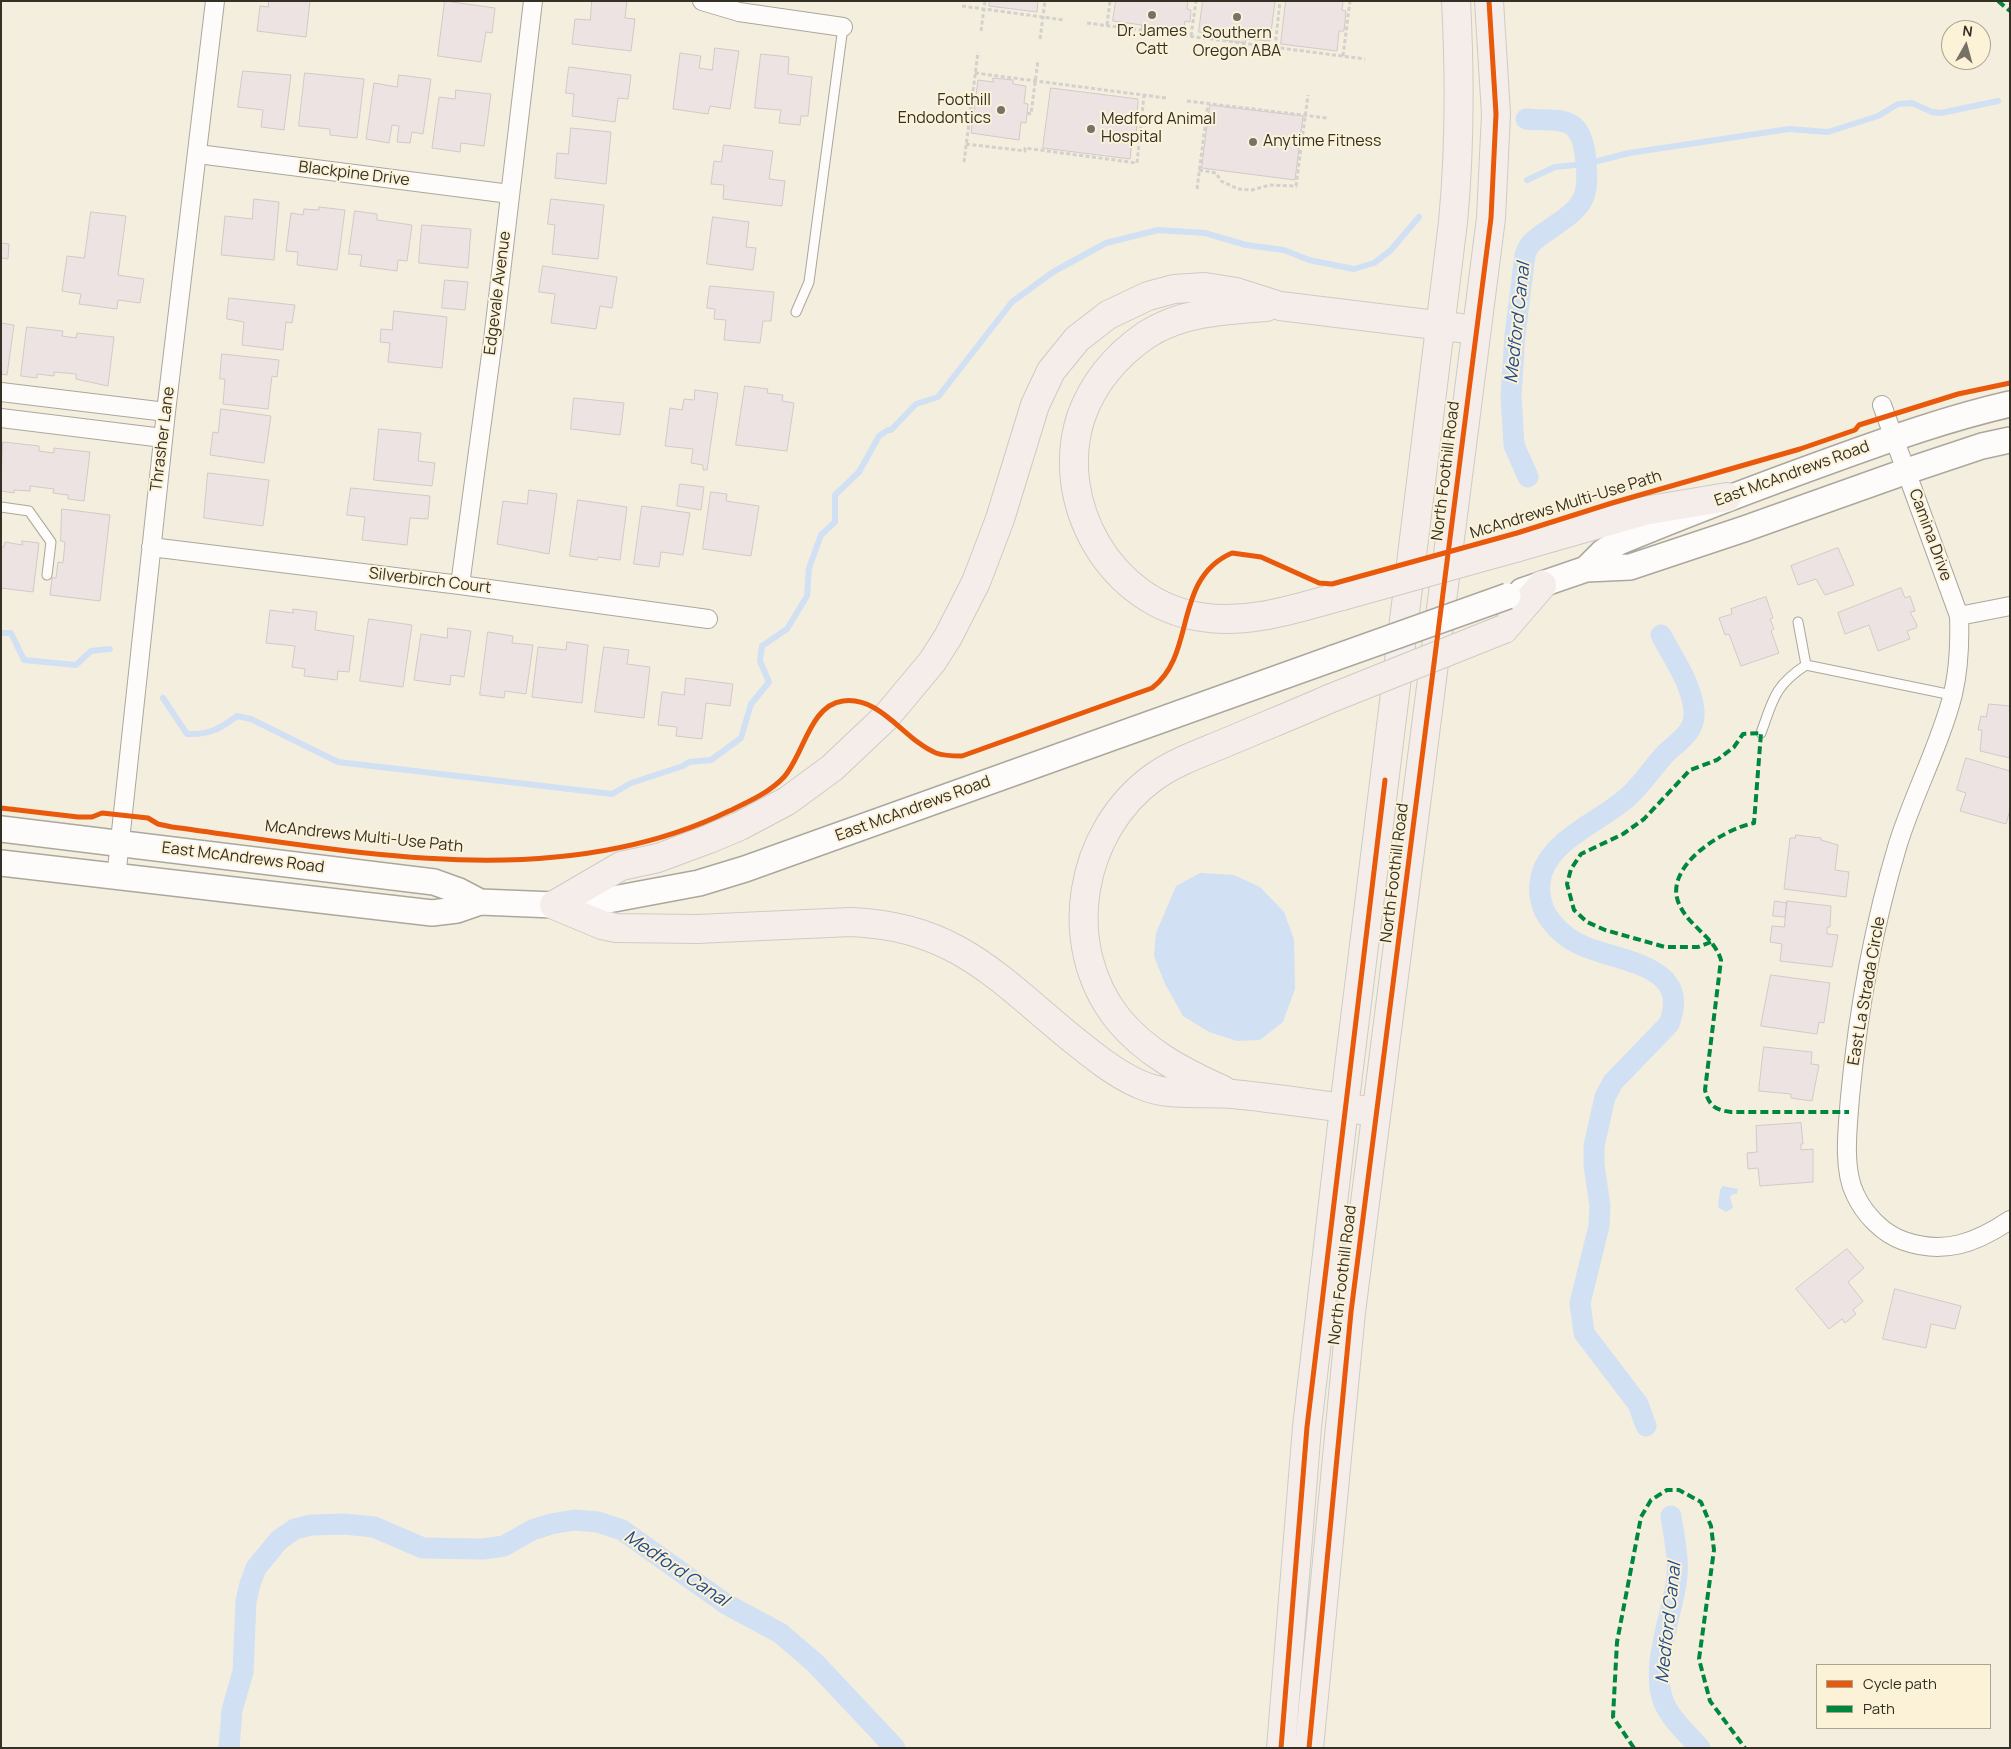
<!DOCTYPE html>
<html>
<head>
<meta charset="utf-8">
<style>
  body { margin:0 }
  #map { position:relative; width:2011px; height:1749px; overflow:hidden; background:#f4eedf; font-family:Manrope,sans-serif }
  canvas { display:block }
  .frame { position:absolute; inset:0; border:2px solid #343026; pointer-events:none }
  .legend { position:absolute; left:1816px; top:1664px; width:175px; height:65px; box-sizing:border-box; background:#fcf2d7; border:1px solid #aca490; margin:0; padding:6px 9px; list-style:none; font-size:15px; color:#343026 }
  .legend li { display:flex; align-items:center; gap:10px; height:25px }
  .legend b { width:25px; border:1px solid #aca490 }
  .north { position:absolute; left:1941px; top:20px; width:50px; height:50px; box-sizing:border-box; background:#fcf2d7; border:1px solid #aca490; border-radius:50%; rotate:7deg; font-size:14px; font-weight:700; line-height:20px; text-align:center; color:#343026 }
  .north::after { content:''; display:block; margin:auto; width:18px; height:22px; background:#777267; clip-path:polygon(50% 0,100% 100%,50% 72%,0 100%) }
</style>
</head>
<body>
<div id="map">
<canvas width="2011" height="1749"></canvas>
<div class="frame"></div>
<ul class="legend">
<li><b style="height:6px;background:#e8590c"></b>Cycle path</li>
<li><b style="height:6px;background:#00873e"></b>Path</li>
</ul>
<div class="north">N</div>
</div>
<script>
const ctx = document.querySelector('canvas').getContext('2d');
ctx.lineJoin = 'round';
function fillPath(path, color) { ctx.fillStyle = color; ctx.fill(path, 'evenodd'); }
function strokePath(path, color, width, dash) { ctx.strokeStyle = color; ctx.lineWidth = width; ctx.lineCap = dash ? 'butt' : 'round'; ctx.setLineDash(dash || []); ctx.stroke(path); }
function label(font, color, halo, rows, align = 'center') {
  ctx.font = font + ' Manrope,sans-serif'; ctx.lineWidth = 4; ctx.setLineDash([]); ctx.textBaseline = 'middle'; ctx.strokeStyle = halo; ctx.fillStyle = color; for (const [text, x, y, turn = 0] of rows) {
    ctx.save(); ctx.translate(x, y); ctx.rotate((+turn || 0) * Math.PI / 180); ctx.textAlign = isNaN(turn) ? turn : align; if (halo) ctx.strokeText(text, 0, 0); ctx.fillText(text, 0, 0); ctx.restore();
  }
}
fillPath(new Path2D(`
  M1200 873 1234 875 1260 887 1284 912 1294 939 1295 989 1283 1022 1260 1040 1237 1041 1209 1032 1183 1016 1165 984 1154 956 1156 933 1176 886Z
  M1723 1186 1738 1189 1737 1194H1733L1730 1197 1733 1208 1726 1212 1718 1207 1720 1190Z`), '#d2e0f3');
strokePath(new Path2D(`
  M1527 180 1555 167 1586 164 1629 153 1789 129 1828 132 1878 116 1898 104 1912 103 1932 112 1941 113 1998 101
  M1 633H11L24 660 76 665 91 651 110 649
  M163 698 187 734C209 735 220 729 237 716L251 719 338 762 612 794 631 783 683 766 689 762 711 760 741 738 751 704 769 682 760 661 762 646 787 629 807 596 809 568 821 535 835 522V495L859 472 879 436 888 430H891L916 404 938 397 1012 302 1053 272 1106 243 1158 230 1205 233 1246 245 1284 250 1309 260 1354 269 1374 263 1390 251 1419 217`), '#d2e0f3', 6);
strokePath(new Path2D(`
  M1526 119C1559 122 1579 113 1585 153 1591 203 1583 206 1544 233 1534 240 1529 243 1525 255L1515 335 1511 396 1514 445 1528 477
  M1646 1426 1638 1404 1584 1333 1580 1303 1599 1226 1600 1206 1594 1165V1146L1605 1097 1613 1082 1669 1024C1693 962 1614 962 1579 944 1564 937 1551 924 1544 910 1539 898 1538 886 1542 873 1553 838 1603 820 1629 796 1643 783 1653 767 1666 753 1679 741 1696 731 1694 711 1692 684 1673 658 1661 635
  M1671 1516C1674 1538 1680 1561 1676 1584 1671 1617 1651 1667 1663 1700 1669 1718 1688 1734 1700 1748
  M229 1748 232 1710 243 1672 246 1601 250 1584 256 1568 279 1540 295 1529 311 1525 344 1524 374 1527 423 1548 483 1549 504 1546 532 1530 551 1524 574 1520 598 1522 622 1530 726 1604 780 1633 815 1663 895 1748`), '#d2e0f3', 21);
const building = new Path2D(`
  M269 1H310L306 37 257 31 260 6 268 7Z
  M445 1 495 8 492 33 486 32 481 62 438 56Z
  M592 1H627L625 18 635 19 631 51 572 44 575 19 590 20Z
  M990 1H1038L1037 12 989 6Z
  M1116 1H1188L1187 9 1191 10 1190 22 1185 21 1184 30 1154 27 1153 31 1141 29 1142 25 1113 21Z
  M1203 1H1275L1270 41 1246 39 1245 43 1224 40 1225 36 1199 32Z
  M1286 1H1343L1342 10 1346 11 1344 31H1339L1337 51 1281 44Z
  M715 48 739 51 730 109 710 106 708 114 673 109 680 53 701 56 699 68 712 70Z
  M761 54 789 57 788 74 812 77 808 116H801L800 125 779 123 781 110 755 108Z
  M569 67 631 75 628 99 618 98 615 122 572 116 574 94 566 93Z
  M243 71 291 75 284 130 261 127 263 110 238 107Z
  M305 73 364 79 357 138 330 135V129L299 126Z
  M399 75 431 79 423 134 412 132 410 143 397 142 399 126 392 125 389 143 366 139 374 83 397 87Z
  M993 78 1013 80V84L1026 86 1024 103 1028 104 1026 123 1021 122 1019 140 971 133 978 80 993 82Z
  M1051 88 1138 99 1136 140H1132L1130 159 1043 148Z
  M456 90 491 94 484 146 461 143 460 152 432 148 439 97 455 99Z
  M1210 105 1303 116 1295 180 1202 168Z
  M571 128 611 132 606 184 555 178 557 153 568 154Z
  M724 145 773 151 769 179 785 181 782 206 723 199 724 185 711 184 714 161 721 162Z
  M254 199 279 202 274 260 221 255 225 216 252 219Z
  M551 199 604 205 598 259 552 254 555 225 548 224Z
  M319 207 345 210 337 270 297 265 298 252 286 251 291 213 303 215 304 209 319 210Z
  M355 211 377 214V220L412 225 407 261 398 260 397 271 360 266 362 255 349 254Z
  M91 212 126 216 118 275 144 279 140 303 118 300 117 309 79 304 81 294 62 291 67 256 84 258Z
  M713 217 749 222 746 247 756 248 753 270 707 264Z
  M422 225 471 229 468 268 419 263Z
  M1 243 9 244 8 259 2 258 1 261Z
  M543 266 617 277 612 308 600 306 596 329 551 323 555 294 539 292Z
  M445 280 468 282 465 310 442 308Z
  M710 286 774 292 771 321H763L760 343 724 340 726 320 714 319 715 309 707 308Z
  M229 298 295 305 292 323 286 322 283 350 242 345 244 322 227 319Z
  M394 311 447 317 442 368 388 362 390 343 380 342 381 329 392 330Z
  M1 323 14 325 7 375 1 374Z
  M27 327 63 331 62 336 76 338 77 333 114 337 108 386 76 379V374L54 372V376L37 374V378L21 376Z
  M222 354 279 360 277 377 272 376 268 409 223 404 225 379H220Z
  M745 386 768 389 767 393 783 395 782 401 794 403 787 451 736 445Z
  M695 390 718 393 707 470H703V465L691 463 693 449 665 446 670 408 682 410 684 399 694 400Z
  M574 398 624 403 620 435 571 429Z
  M221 409 271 416 264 463 210 455 213 432 218 433Z
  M379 429 421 433 418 461 435 463 432 486 374 480Z
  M3 442 39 446V451L54 453V448L90 452 84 501 68 499V495L53 493 54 489 30 486V491L14 490V493L1 491Z
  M208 473 269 480 263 526 204 518Z
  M680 484 704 487 701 510 677 506Z
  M351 488 430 496 428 519 410 518 407 545 362 540 365 517 347 515Z
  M529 490 557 494 549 554 497 544 503 501 527 504Z
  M711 492 727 494 726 501 759 506 751 556 703 549Z
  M578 500 627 507 620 560 598 557 597 560 570 556Z
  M642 506 690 513 683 555 661 552 659 567 634 564Z
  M62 509 110 515 100 601 50 595 52 578H56L58 562 63 563 65 542 61 541Z
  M22 541 39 543 33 592 1 588V547H4L5 542 22 545Z
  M1838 548 1854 585 1825 595 1816 579 1798 585 1791 566Z
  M1901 588 1905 598 1910 596 1915 611 1910 612 1917 625 1916 628 1907 631 1910 639 1878 651 1869 625 1845 634 1838 613Z
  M1766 597 1773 618 1770 619 1774 629 1771 631 1779 653 1741 666 1729 634 1725 635 1719 618 1732 614 1731 609Z
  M293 609 317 612 315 630 354 636 349 672 338 671 337 680 304 676 305 669 292 667 295 646 266 643 270 610 293 613Z
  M369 619 412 625 403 687 360 681Z
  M448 628 471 631 464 677 451 675 450 685 414 680 421 634 447 638Z
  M488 632 513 636 512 643 533 645 526 694 505 691 504 698 480 695Z
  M567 642 588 645 582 703 532 697 538 647 566 650Z
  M604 647 629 650 627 664 650 667 644 718 595 712Z
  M686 678 733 684 730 706 706 703 702 739 676 736 677 727 658 725 662 692 684 695Z
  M1989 704 2010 706V758L1980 751 1982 730H1978L1981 716 1986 717Z
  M1966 758 2010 771V810L2006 824 1960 811 1966 793 1957 790Z
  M1796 835 1821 838V840L1838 845 1835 870 1849 872 1846 897 1784 889 1790 838H1795Z
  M1775 901 1787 903 1785 917 1773 916Z
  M1787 901 1831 906 1830 927H1827V934L1838 935 1832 967 1780 961 1782 944 1770 942 1772 926 1784 927Z
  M1771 975 1830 983 1824 1023 1819 1022 1817 1034 1761 1026Z
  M1764 1047 1812 1052 1811 1064 1819 1065 1812 1101 1791 1098V1094L1759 1091Z
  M1801 1123 1803 1144H1801V1150L1813 1149V1182L1760 1186 1758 1168 1748 1169 1747 1153 1757 1152 1756 1126Z
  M1847 1249 1864 1268 1848 1282 1863 1301 1853 1310 1856 1314 1845 1323 1842 1319 1829 1329 1796 1289Z
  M1895 1289 1961 1306 1955 1329 1931 1324 1926 1348 1883 1339Z`);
fillPath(building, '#eee3e3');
strokePath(building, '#d1c9c6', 1);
const service = new Path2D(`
  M796 312 809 282 843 27
  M1 507 29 511 51 542 47 575
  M1806 665 1952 695
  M1761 733C1773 700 1774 686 1806 665L1798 622`);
const minor = new Path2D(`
  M702 1 739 12 843 27
  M198 154 510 194
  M1 392 166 412
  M1882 405 1959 616C1960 642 1959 668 1953 694 1940 745 1914 793 1898 844 1873 927 1858 1012 1850 1097 1848 1125 1842 1168 1855 1194 1864 1214 1883 1234 1904 1241 1944 1255 1976 1243 2010 1220
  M1 418 163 438
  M151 547 460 585 708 619
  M460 585 493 340 533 1
  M1959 616 2010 606
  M116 878 166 412 215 1`);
const secondary = new Path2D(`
  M1586 569 1603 552 1619 542C1689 513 1760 486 1832 460 1890 439 1949 418 2010 404
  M1522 591 1586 569 1630 567 1744 529 1907 471 1982 446 2010 440
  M1 829 434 882 459 891 480 902
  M1 863 432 913 457 910 480 902 554 905 603 901 699 883 745 869 1334 658`);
const primary = new Path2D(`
  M1266 307C1225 310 1181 312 1146 335 1117 355 1093 383 1081 417 1053 503 1111 604 1201 617 1249 625 1296 608 1342 596
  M1515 548 1644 511 1727 497
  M1504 629 1542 585
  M554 905 621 866 658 858 709 839 740 826 787 801 832 768 886 717 932 662 948 637 976 582 1000 519 1035 405 1051 371 1077 339 1108 315 1148 296 1174 289 1205 287 1236 292 1280 306 1460 328
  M554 905 602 925 616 928 697 929 851 922C954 926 996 976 1070 1037 1091 1054 1114 1073 1139 1084 1169 1098 1201 1091 1233 1094 1275 1098 1318 1105 1361 1110
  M1223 1090C1183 1072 1146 1053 1118 1019 1059 945 1079 831 1154 777 1175 762 1201 753 1225 743 1260 728 1295 714 1329 699
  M1281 1748 1307 1427 1344 1108 1453 222C1460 148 1460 76 1456 1
  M1309 1748 1351 1312 1491 218 1496 114 1489 1`);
strokePath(service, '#aba79c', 11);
strokePath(minor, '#aba79c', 20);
strokePath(secondary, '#aba79c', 28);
strokePath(primary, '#cecbc4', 30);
strokePath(new Path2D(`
  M962 6 1064 20
  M1087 23 1365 59
  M1107 25 1110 1
  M981 31 985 1
  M1191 36 1196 1
  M1040 39 1045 1
  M1275 47 1280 1
  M1343 56 1350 1
  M975 73 1166 98
  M1187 101 1327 118
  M1027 113 1031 114 1038 60
  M966 144 1025 151V148L1137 163 1144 95
  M964 162 978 52
  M1199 170 1216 173 1221 181 1238 189 1252 190 1270 185 1296 186 1308 95
  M1197 189 1208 103`), '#d3d1cc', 3, [4, 2.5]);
strokePath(service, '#fdfcfa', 9);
strokePath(minor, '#fdfcfa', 18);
strokePath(secondary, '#fdfcfa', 25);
strokePath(primary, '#f5edea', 28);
const secondaryBridge = new Path2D(`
  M1334 658 1508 596`);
const primaryBridge = new Path2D(`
  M1342 596 1515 548
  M1329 699 1504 629`);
strokePath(secondaryBridge, '#aba79c', 28, []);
strokePath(primaryBridge, '#cecbc4', 30, []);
strokePath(secondaryBridge, '#fdfcfa', 25);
strokePath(primaryBridge, '#f5edea', 28);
strokePath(new Path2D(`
  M1998 1 2010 11
  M1711 942 1698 947H1665L1605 930 1587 922 1574 910 1567 884 1571 869 1581 854 1623 834 1644 819 1690 770 1717 760 1734 747 1743 734 1761 733 1754 823C1723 829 1660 868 1680 906 1690 927 1714 937 1721 960L1705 1090C1709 1106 1715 1110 1731 1112H1849
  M1634 1748 1613 1717 1617 1642 1641 1517 1651 1500 1667 1490H1679L1701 1502 1711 1526 1714 1550 1699 1659 1710 1701 1745 1748`), '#00873e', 4, [8, 4]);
strokePath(new Path2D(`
  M1 808 78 817H92L102 813 148 818 158 824 172 827C352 851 557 895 729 811 748 802 769 793 784 777 804 754 810 705 843 701 881 696 904 740 936 753 944 756 953 756 962 756L1152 688C1197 654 1172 579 1232 553L1261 557 1319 583 1332 584 1517 533 1612 503 1800 449 1855 430 1859 425 1958 394 2010 383
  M1281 1748 1307 1427 1385 780
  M1309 1748 1351 1312 1491 218 1496 114 1489 1`), '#e8590c', 5);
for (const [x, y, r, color] of [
  [1152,15,5,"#777267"],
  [1237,17,5,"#777267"],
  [1001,110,5,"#777267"],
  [1091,129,5,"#777267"],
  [1253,142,5,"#777267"]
]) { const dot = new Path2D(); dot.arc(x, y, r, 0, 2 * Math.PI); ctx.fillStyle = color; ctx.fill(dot); strokePath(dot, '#fcf2d7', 2); }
label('16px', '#343026', '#fcf2d7', [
  ["Dr. James",1152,32],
  ["Catt",1152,50],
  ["Southern",1237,34],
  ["Oregon ABA",1237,52],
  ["Foothill",991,101,"right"],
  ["Endodontics",991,119,"right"],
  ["Medford Animal",1101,120,"left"],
  ["Hospital",1101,138,"left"],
  ["Anytime Fitness",1263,142,"left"]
]);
label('16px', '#343026', '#fcf2d7', [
  ["Blackpine Drive",354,174,7],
  ["Edgevale Avenue",498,293,-83],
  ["Thrasher Lane",163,439,-83],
  ["North Foothill Road",1446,471,-83],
  ["East McAndrews Road",1792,474,-20],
  ["McAndrews Multi-Use Path",1566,505,-17],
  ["Camina Drive",1930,535,70],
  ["Silverbirch Court",430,581,7],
  ["East McAndrews Road",913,809,-20],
  ["McAndrews Multi-Use Path",364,837,6],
  ["East McAndrews Road",243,858,7],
  ["North Foothill Road",1395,873,-83],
  ["East La Strada Circle",1867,991,-80],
  ["North Foothill Road",1343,1275,-83]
]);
label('italic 18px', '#204c8c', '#fcf2d7', [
  ["Medford Canal",1518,323,-84],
  ["Medford Canal",676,1569,34],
  ["Medford Canal",1669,1623,-84]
]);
</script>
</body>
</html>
